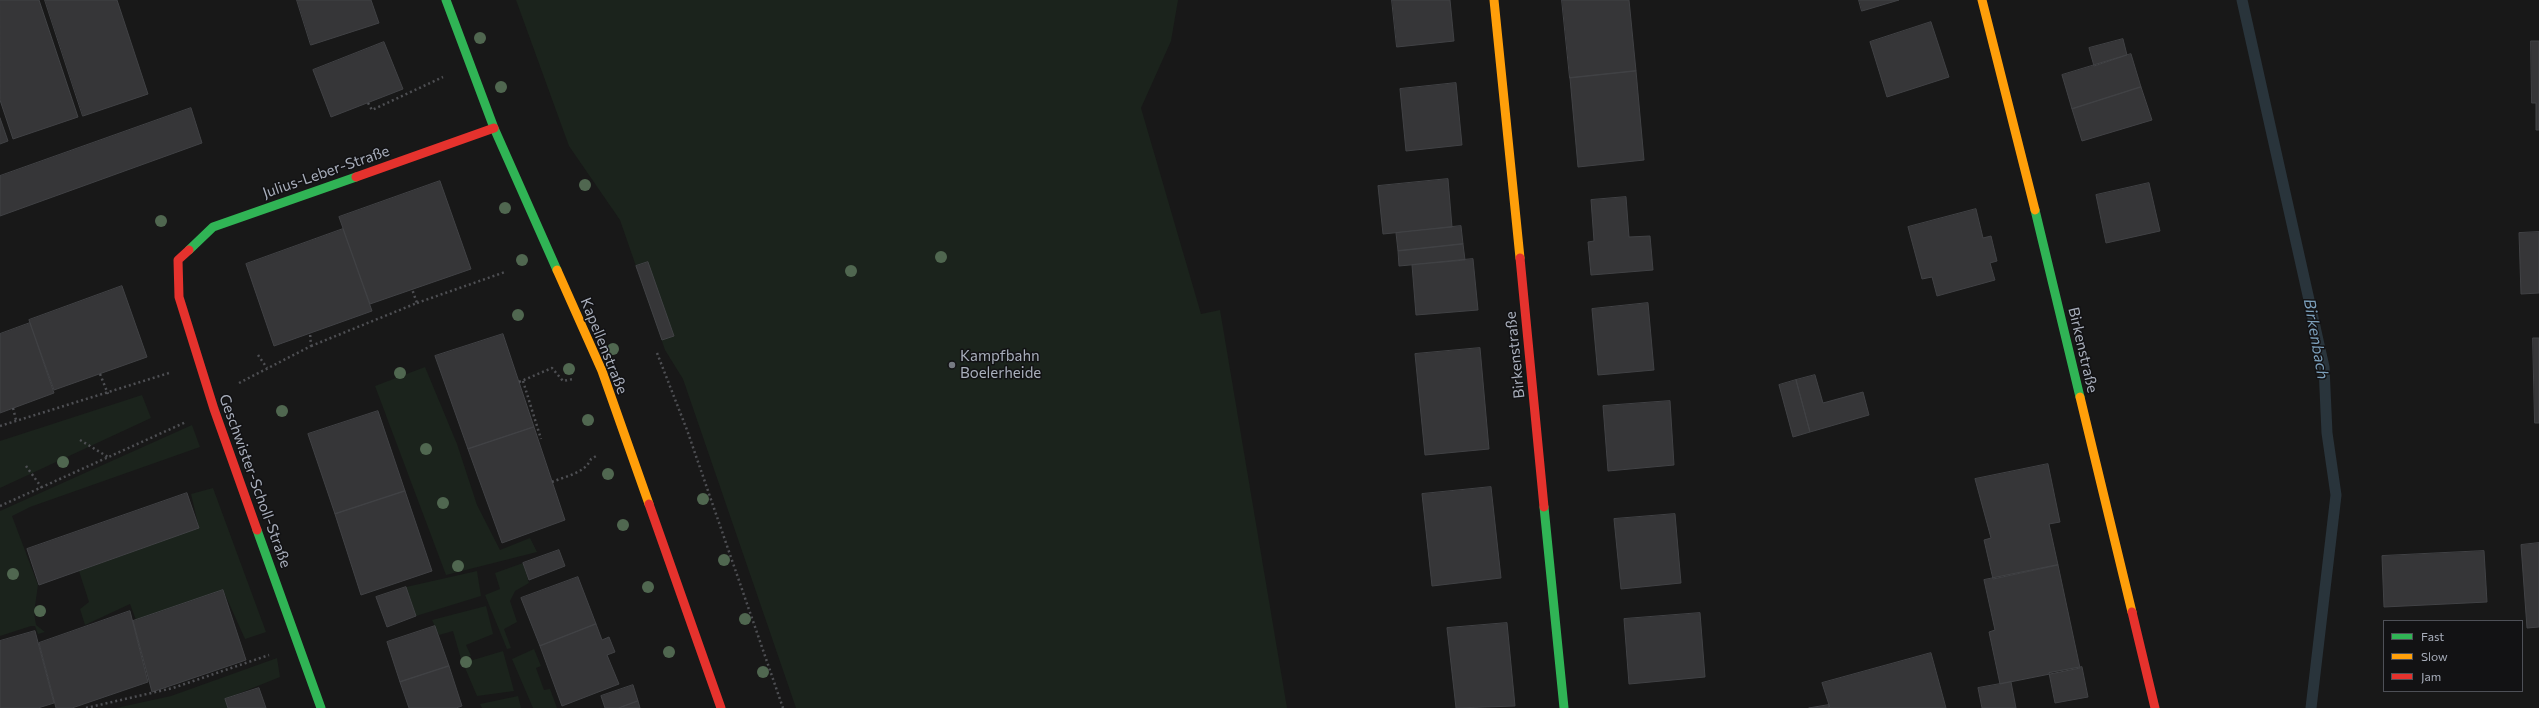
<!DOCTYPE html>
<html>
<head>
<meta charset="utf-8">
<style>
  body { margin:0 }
  #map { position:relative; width:2539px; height:708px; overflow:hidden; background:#181818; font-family:Commissioner,sans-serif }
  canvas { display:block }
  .legend { position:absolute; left:2383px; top:620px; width:140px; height:72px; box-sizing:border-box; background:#121214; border:1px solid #4e5057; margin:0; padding:5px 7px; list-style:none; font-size:12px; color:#a8aebb }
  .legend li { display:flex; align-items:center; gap:8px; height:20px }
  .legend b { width:20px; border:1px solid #4e5057 }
</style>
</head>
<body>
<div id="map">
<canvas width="2539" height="708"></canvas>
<ul class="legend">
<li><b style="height:5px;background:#30b455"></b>Fast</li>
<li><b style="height:5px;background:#ff9f0a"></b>Slow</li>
<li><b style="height:5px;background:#e5322d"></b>Jam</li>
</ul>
</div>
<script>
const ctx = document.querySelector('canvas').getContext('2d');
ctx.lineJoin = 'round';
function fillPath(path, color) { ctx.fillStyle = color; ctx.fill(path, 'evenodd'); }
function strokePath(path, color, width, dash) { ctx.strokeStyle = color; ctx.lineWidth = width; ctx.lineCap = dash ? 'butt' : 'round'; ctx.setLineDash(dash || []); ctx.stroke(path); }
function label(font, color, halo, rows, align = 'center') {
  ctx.font = font + ' Commissioner,sans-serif'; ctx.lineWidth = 3; ctx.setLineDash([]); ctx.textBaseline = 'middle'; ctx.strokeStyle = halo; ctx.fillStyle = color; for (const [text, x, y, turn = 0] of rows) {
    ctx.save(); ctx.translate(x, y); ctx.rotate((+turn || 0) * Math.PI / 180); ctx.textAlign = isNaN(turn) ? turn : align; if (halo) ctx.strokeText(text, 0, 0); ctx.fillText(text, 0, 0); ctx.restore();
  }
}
fillPath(new Path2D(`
  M516 0H1178L1171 41 1141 108 1201 314 1220 310 1287 708H796L683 379 665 350 620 220 569 146Z
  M425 367 457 444 477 505 500 550 530 538 537 552 446 575 375 386Z
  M142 395 151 418 0 488V441Z
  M192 425 200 447 30 507 12 516 38 585 34 613 36 625 45 632 38 634 35 626H31L0 636V511Z
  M213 488 266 632 245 639 223 590 136 620 130 604 85 625 80 609 89 602 79 571 199 528 191 494Z
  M523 563 529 583 515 591 510 601 517 622 504 629 511 648 507 649 485 595 500 589 495 573Z
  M477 571 481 596 416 616 406 587Z
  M486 606 493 634 466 645 471 656 461 659 453 631 439 635 432 620Z
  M534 649 541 666 536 668 544 690 550 689 557 708H533L512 659Z
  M503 651 514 691 477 696 463 663Z
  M277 658 280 677 225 699 228 708H116L171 696Z
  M518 696 521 708H482L480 704Z`), '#1b231c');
strokePath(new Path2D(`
  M2242 0 2324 367 2327 433 2336 495 2311 708`), '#29343b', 11);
const building = new Path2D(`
  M0 0H39L78 117 13 139 0 100Z
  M45 0H117L148 94 83 116Z
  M297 0H371L379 23 311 45Z
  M1392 0H1450L1454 41 1397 47Z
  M1562 0H1629L1636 71 1570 78Z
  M1859 0H1899L1862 11Z
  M1931 22 1949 77 1887 97 1870 42Z
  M2123 39 2127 55 2094 66 2089 48Z
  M2531 41H2539V130H2536V103H2532Z
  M384 42 403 89 331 117 313 70Z
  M2131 54 2141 87 2072 109 2062 75Z
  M1636 71 1644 160 1578 167 1570 78Z
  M1456 83 1462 145 1406 151 1400 89Z
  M2141 87 2152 120 2082 141 2072 109Z
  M191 108 202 143 0 216V176Z
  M0 118 8 141 0 144Z
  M1448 179 1452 227 1383 234 1378 186Z
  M440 181 471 269 370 304 339 217Z
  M2149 183 2160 231 2106 243 2096 195Z
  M1626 197 1629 237 1650 236 1653 270 1591 275 1588 242 1594 241 1591 200Z
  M1976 209 1983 238 1991 236 1997 261 1990 263 1995 280 1937 296 1932 277 1922 279 1908 227Z
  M1461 226 1463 244 1398 251 1396 233Z
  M343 229 372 311 274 346 246 264Z
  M2539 232V293L2521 294 2519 233Z
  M1463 244 1465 260 1399 266 1398 251Z
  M1473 259 1478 310 1416 315 1412 265Z
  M648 262 674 336 662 340 636 266Z
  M122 286 147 357 54 390 29 320Z
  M1648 303 1654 370 1598 375 1592 309Z
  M30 323 54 393 0 413V334Z
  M503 334 534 427 468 449 435 356Z
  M2533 338H2539V423H2535Z
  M1480 348 1489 449 1425 455 1415 354Z
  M1815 375 1823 403 1863 392 1869 415 1810 432 1796 380Z
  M1796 380 1810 432 1793 437 1779 385Z
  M1670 401 1674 465 1608 471 1603 406Z
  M378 411 405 491 335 514 308 434Z
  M534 427 565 520 502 543 468 449Z
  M2048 464 2060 522 2049 524 2058 565 1993 579 1984 540 1991 538 1975 479Z
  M1491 487 1501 578 1432 586 1422 494Z
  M405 491 432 571 361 595 335 514Z
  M187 493 199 528 39 585 27 549Z
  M1675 514 1681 583 1621 589 1614 519Z
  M2539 543V627L2527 628 2521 545Z
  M559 550 565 566 529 580 523 563Z
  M2484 551 2487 602 2384 607 2382 556Z
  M2058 565 2080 668 2000 684 1989 632 1995 630 1984 580Z
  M578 577 596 624 540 646 521 598Z
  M406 587 416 616 387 627 376 597Z
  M223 590 246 660 152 692 133 621Z
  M130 611 148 682 72 708H56L39 643Z
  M1700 613 1705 677 1629 684 1624 619Z
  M1507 623 1515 706 1456 708 1447 628Z
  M596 624 602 640 609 637 615 652 607 655 619 684 562 706 540 646Z
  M435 626 449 666 400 682 387 642Z
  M35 631 54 703 38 708H0V641Z
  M1931 653 1946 708H1830L1822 683Z
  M449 666 462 706 456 708H409L400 682Z
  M2082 667 2088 697 2055 703 2049 673Z
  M2011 682 2016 708H1982L1978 688Z
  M633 685 638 701 619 708H605L601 696Z
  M259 688 266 708H228L225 699Z
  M638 701 640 708H619Z
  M1829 705V708H1809Z`);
fillPath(building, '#363638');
strokePath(building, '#414245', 1);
strokePath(new Path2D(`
  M368 103 372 110 443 77
  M417 303 505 272
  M311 346 417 303 412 289
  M657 353 687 430 783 708
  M258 355 267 368
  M100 374 108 394
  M523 381 541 439
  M519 382 552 368 563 381 573 379
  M239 383 311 346 310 333
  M13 408 16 420
  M0 426 169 373
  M80 440 108 457
  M26 466 42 488
  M552 482C566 476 585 473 591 459L598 455
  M0 506 186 422
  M86 708 173 688 269 655`), '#4e4f53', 2.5, [2, 3]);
strokePath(new Path2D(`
  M446 0 494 128 557 270
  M2035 210 2080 397
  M189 250 213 227 356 177
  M1544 507 1564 708
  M257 530 321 708`), '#30b455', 9);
strokePath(new Path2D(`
  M1494 0 1520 258
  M1982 0 2035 210
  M557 270 602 371 649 504
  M2080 397 2132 612`), '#ff9f0a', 9);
strokePath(new Path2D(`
  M356 177 494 128
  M189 250 178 260 179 297 214 409 257 530
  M1520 258 1544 507
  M649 504 721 708
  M2132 612 2155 708`), '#e5322d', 9);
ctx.fillStyle = '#506750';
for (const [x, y] of [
  [480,38],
  [501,87],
  [585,185],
  [505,208],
  [161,221],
  [941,257],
  [522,260],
  [851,271],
  [518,315],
  [613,349],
  [569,369],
  [400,373],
  [282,411],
  [588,420],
  [426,449],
  [63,462],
  [608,474],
  [703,499],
  [443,503],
  [623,525],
  [724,560],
  [458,566],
  [13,574],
  [648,587],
  [40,611],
  [745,619],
  [669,652],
  [466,662],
  [763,672]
]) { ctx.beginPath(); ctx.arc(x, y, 6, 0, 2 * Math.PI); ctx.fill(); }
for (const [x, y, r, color] of [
  [952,365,4,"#767a82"]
]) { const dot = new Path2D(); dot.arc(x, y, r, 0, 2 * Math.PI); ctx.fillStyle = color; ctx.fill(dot); strokePath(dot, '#121214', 1.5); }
label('15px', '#a8aebb', '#121214', [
  ["Julius-Leber-Straße",326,172,-19],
  ["Kapellenstraße",604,346,68],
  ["Birkenstraße",2083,350,77],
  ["Birkenstraße",1515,355,-96],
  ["Geschwister-Scholl-Straße",255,481,70]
]);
label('15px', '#a8aebb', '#121214', [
  ["Kampfbahn",960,356],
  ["Boelerheide",960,373]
], 'left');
label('italic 16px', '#7b9eb9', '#121214', [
  ["Birkenbach",2316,339,80]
]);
</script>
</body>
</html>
